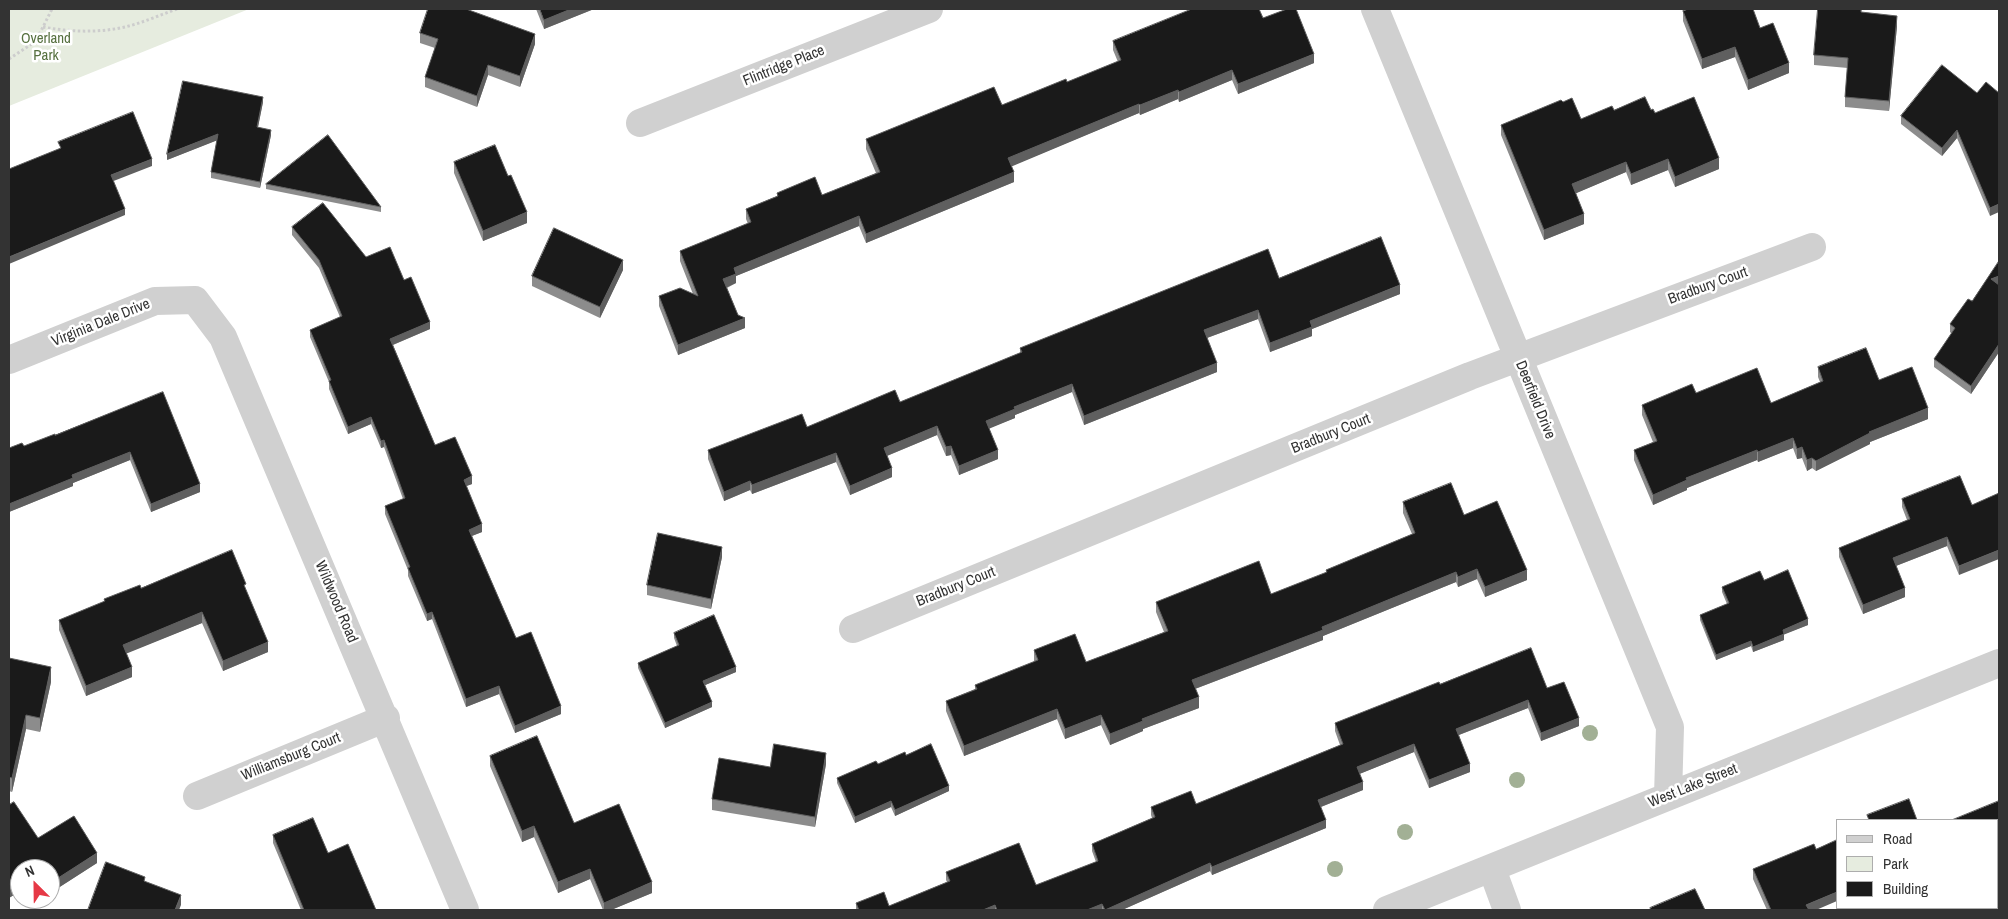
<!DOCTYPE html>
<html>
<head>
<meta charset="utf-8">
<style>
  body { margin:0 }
  #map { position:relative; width:2008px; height:919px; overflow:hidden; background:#fff; font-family:"Archivo Narrow",sans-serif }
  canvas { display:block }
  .frame { position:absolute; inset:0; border:10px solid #333; pointer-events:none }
  .legend { position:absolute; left:1836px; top:819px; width:162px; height:90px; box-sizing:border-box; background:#fff; border:1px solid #adadad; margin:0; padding:6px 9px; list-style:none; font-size:15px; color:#333 }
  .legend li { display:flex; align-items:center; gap:10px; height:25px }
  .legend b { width:25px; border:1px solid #adadad }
  .north { position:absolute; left:10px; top:859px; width:50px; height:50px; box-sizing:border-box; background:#fff; border:1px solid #adadad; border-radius:50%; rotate:337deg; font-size:14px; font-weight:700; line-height:20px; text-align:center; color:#333 }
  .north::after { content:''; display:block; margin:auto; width:18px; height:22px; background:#e63946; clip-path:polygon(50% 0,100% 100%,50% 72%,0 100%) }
</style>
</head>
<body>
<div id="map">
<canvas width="2008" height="919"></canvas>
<div class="frame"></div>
<ul class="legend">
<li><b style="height:6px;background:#d0d0d0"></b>Road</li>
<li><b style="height:14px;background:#e6ecdf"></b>Park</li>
<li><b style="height:14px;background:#1a1a1a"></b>Building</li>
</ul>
<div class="north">N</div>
</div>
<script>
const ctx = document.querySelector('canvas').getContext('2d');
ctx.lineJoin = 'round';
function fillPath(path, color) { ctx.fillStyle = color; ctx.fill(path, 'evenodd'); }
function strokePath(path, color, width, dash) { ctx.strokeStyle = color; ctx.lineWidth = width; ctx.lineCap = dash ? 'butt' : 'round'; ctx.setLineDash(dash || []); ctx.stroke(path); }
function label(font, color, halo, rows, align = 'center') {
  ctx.font = font + ' "Archivo Narrow",sans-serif'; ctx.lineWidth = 5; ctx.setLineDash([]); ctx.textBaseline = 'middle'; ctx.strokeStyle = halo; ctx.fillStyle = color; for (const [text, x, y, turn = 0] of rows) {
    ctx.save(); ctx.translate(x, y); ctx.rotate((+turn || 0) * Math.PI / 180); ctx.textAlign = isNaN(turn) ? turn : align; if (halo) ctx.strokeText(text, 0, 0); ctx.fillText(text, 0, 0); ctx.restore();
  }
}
fillPath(new Path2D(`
  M9 9H249L9 106Z`), '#e6ecdf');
strokePath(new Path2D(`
  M43 27C70 32 98 33 125 27 142 23 160 15 177 9
  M9 59 36 41 52 9`), '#cdcdcd', 3, [2.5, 2.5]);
strokePath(new Path2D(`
  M1375 9 1670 727 1668 796
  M640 123 929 9
  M9 360 155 301 195 300 223 337 465 910
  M853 629 1470 376 1812 247
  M197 796 386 718
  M1492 869 1507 910
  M1387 910 1999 663`), '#d0d0d0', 28);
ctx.fillStyle = '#a2b095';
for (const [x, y] of [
  [1590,733],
  [1517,780],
  [1405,832],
  [1335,869]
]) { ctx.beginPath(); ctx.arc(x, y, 8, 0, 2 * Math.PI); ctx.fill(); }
fillPath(new Path2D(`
  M536 9H594L544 29Z
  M1818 9H1862L1861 12 1897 26 1889 111 1845 107V97L1848 68 1814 65V55Z
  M1683 11 1760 28 1789 73 1748 90 1735 57 1702 69 1683 21Z
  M1263 18 1314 63 1238 94 1232 80 1179 102 1178 99 1140 115 1139 113 1011 166 1014 182 866 243 859 226 736 276V283L727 288 738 315 745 328 678 355 659 306V296L693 294 680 261V251L748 224 746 219V209L777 196V193L822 195 876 173 866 149V139L1002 105 1067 82 1118 62 1113 50V41Z
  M420 33 535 44 520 87 488 75 477 107 425 87V77L435 48 420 43Z
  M1977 93H1999L1990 216 1957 138 1942 156 1901 124V116Z
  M263 102 258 127 271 135 260 188 211 178V172L217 140 167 160Z
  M1563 102 1581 119 1614 110H1651L1719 169 1675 187 1668 170 1631 185 1626 172 1576 193 1584 224 1544 240 1501 135V125Z
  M454 162 527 223 483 241 454 173Z
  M266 184 381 207V212L266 189Z
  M292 227 366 257 404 280 430 329 393 345 435 445 472 484 466 486 482 532 472 536 516 638 561 714 515 733 499 694 466 707 432 619 427 621 408 576V570L385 514V506L403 499 384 447 381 448 371 424 348 434 329 389V382L310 337V330L340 317 319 268 292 235Z
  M623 270 600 318 532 286V276Z
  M1279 278 1400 294 1312 329V336L1270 352 1258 319 1207 338 1217 372 1084 425 1072 392 1015 415V418L989 428 998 459 959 475 951 455 946 456 937 435 887 456 892 477 850 495 836 462 752 494 750 490 724 501 708 459V450L807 427 900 402 1020 353V348Z
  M1998 284 1999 352 1971 394 1934 367V359L1952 334 1950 332V324L1972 301Z
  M1818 367 1879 380 1928 419 1870 442V444L1816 471 1812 468 1807 471 1802 458 1797 459 1793 448 1758 462 1757 460 1687 488V490L1653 505 1634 460V450L1653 442 1642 415V405L1696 393 1771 403 1820 382 1818 377Z
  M163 392 200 492 151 512 130 460 73 483V486L9 512V448L24 446 55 435Z
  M1960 476 1959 575 1947 546 1896 566 1905 597 1863 614 1839 557V548L1907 520 1902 507V499Z
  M1403 502 1464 515 1527 580 1485 597 1477 579 1458 587 1456 582 1323 636V640L1195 689 1199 708 1143 729V731L1110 745 1101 725 1065 739 1057 719 964 756 946 711V701L975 689V685L1034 662V650L1086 662 1164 632 1156 612V602L1271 594 1326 573V570L1412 534 1403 513Z
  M722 557 711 609 647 595V585Z
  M1764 580 1808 625 1784 634V640L1753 652 1751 646 1716 660 1700 620V615L1727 604 1722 592V587Z
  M141 588 246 591 268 652 223 671 202 623 126 653 132 677 86 696 59 630V620L104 602V599Z
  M674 633 736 672 705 685 712 707 665 728 638 668V663L677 646 674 638Z
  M9 658 51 682 40 732 26 729 12 792 9 791Z
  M1440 684 1547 688 1579 726 1541 741 1528 708 1459 735 1470 772 1429 788 1414 752 1359 774 1363 790 1321 807 1326 828 1212 875 1210 871 1122 910H856V903L889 906 947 882 946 880V872L1036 885 1096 862 1092 851V844L1152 818 1151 815V807L1196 804 1340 745 1335 731V723Z
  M906 755 949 791 895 816 891 807 855 823 837 783V778L878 764Z
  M490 756 574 823 652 893 611 910H603L590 879 558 893 534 837 522 842 490 766Z
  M826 764 815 827 712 810V799Z
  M9 805 38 838 97 863 55 890 50 882V869H20V891L9 898Z
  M273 835 328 853 376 910H301L273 843Z
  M1753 869 1815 910H1767L1753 879Z`), '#8c8c8c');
fillPath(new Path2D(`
  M571 9H594L544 29V20Z
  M1897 16V26L1889 111V101Z
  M535 34V44L520 87V76Z
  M1735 47V57L1702 69V59Z
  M1314 54V63L1238 94V84Z
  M1789 63V73L1748 90V80Z
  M488 65V75L477 107V96Z
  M1232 70V80L1179 102V92Z
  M1178 90V99L1140 115V105Z
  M263 97V102L257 132V127Z
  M1139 104V113L1008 168V158Z
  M271 130V135L260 188V182Z
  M1957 130V138L1942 156V148Z
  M218 134V140L167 160V154Z
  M1719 158V169L1675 187V177Z
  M152 159V166L111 182V175Z
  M1668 159V170L1631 185V174Z
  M1626 162V172L1572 195V184Z
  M1014 172V182L866 243V234Z
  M1999 204V212L1990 216V208Z
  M125 209V215L9 264V257Z
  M527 212V223L483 241V231Z
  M1584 214V224L1544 240V230Z
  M859 216V226L736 276V283L723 289V279L734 268Z
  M623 260V270L600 318V307Z
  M1999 276V284L1991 287V279Z
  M1400 285V294L1312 329V336L1270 352V343L1310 321Z
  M1258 310V319L1204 339V330Z
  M745 318V328L678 355V345Z
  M430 322V329L390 346V339Z
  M1999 344V352L1971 394V386Z
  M1217 363V372L1084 425V416Z
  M1072 384V392L1015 415V418L986 430V421L1014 407Z
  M1928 408V419L1870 442V444L1816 471V461L1869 432Z
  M371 417V424L348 434V427Z
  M937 426V435L884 457V448Z
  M1793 438V448L1758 462V452Z
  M384 440V447L381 448V441Z
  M951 446V455L946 456V447Z
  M1802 447V458L1797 459V449Z
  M998 450V459L959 475V466Z
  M1757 450V460L1687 488V490L1653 505V495L1686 478Z
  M130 452V460L73 483V486L9 512V504L72 475Z
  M836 453V462L752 494V485Z
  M1812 458V468L1807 471V460Z
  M892 468V477L850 495V486Z
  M472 476V484L464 487V480Z
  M750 481V490L724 501V492Z
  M200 484V492L151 512V504Z
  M482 524V532L469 537V530Z
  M1947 537V546L1893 567V558Z
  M722 547V557L711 609V599Z
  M1999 550V559L1959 575V566Z
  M1477 569V579L1458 587V577Z
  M1527 570V580L1485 597V587Z
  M1456 572V582L1323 636V640L1192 690V680Z
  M1905 588V597L1863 614V605Z
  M202 612V623L123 655V645Z
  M432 612V619L427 621V614Z
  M1808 619V625L1783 635V630Z
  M1784 634V640L1753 652V647Z
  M1751 641V646L1716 660V655Z
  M268 642V652L223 671V661Z
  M51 667V682L40 732V718Z
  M132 667V677L86 696V686Z
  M736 667V672L703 686V681Z
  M499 686V694L466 707V699Z
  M1199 697V708L1143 729V731L1110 745V734L1142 719Z
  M1528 700V708L1456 736V729Z
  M712 702V707L665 728V723Z
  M561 706V714L515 733V726Z
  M1057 709V719L964 756V746Z
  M26 715V729L12 792V778Z
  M1101 715V725L1065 739V729Z
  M1579 718V726L1541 741V733Z
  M1414 744V752L1357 775V767Z
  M826 753V764L815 827V817Z
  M1470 764V772L1429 788V780Z
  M1363 782V790L1318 808V800Z
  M949 786V791L895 816V810Z
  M891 801V807L855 823V817Z
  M1326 820V828L1212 875V867Z
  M534 826V837L522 842V831Z
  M97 853V863L55 890V880Z
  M1999 858V868L1997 869V859Z
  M1210 863V871L1122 910H1105Z
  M46 864V869H39Z
  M590 869V879L558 893V882Z
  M20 881V891L9 898V888Z
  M652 882V893L611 910H604V903Z
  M1837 892V901L1816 910H1806V905Z
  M181 895V905L179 910H175Z
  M1102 904V910H1087Z
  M995 905V910H983Z`), '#5f5f5f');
const building = new Path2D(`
  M428 9H466L535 34 520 76 488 65 477 96 425 77 438 39 420 33Z
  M540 9H571L544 20Z
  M1192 9H1259L1263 18 1287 9H1296L1314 54 1238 84 1232 70 1179 92 1178 90 1140 105 1139 104 1008 158 1014 172 866 234 859 216 734 268 736 274 723 279 738 315 745 318 678 345 659 296 680 288 698 296 680 251 751 222 746 209 778 196 777 193 815 177 822 195 880 172 866 139 994 87 1002 105 1066 79 1067 82 1121 60 1113 41Z
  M1689 9H1753L1760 28 1773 23 1789 63 1748 80 1735 47 1702 59 1683 11Z
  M1818 9H1861V12L1897 16 1889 101 1845 97 1848 58 1814 55Z
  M1942 65 1977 93 1986 82 1999 93V204L1990 208 1957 130 1942 148 1901 116Z
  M183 81 263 97 257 127 271 130 260 182 211 172 218 134 167 154Z
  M1645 97 1651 110 1653 109 1655 113 1694 97 1719 158 1675 177 1668 159 1631 174 1626 162 1572 184 1584 214 1544 230 1501 125 1561 100 1563 102 1572 98 1581 119 1612 106 1614 110Z
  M133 112 152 159 111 175 125 209 9 257V169L61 148 58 142Z
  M328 135 381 207 266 184Z
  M495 145 508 176 511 175 527 212 483 231 454 162Z
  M323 203 366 257 390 247 404 280 411 277 430 322 390 339 435 445 455 437 472 476 464 480 482 524 469 530 516 638 531 632 561 706 515 726 499 686 466 699 432 612 427 614 408 568 410 567 385 506 405 498 384 440 381 441 371 417 348 427 329 381 331 380 310 330 342 316 319 260 292 227Z
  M554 228 623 260 600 307 532 276Z
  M1381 237 1400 285 1310 321 1312 327 1270 343 1258 310 1204 330 1217 363 1084 416 1072 384 1014 407 1015 409 986 421 998 450 959 466 951 446 946 447 937 426 884 448 892 468 850 486 836 453 752 485 750 481 724 492 708 450 802 414 807 427 895 390 900 402 1022 352 1020 348 1268 249 1279 278Z
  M1999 261V276L1991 279 1999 285V344L1971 386 1934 359 1955 328 1950 324 1968 299 1972 301Z
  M1866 348 1879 380 1912 367 1928 408 1869 432 1870 433 1816 461 1812 458 1807 460 1802 447 1797 449 1793 438 1758 452 1757 450 1686 478 1687 480 1653 495 1634 450 1657 441 1642 405 1692 384 1696 393 1757 368 1771 403 1823 381 1818 367Z
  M163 392 200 484 151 504 130 452 72 475 73 478 9 504V448L22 443 24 446 55 434V435Z
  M1960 476 1972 505 1999 493V550L1959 566 1947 537 1893 558 1905 588 1863 605 1839 548 1910 519 1902 499Z
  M1451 483 1464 515 1497 501 1527 570 1485 587 1477 569 1458 577 1456 572 1322 627 1323 630 1192 680 1199 697 1142 719 1143 721 1110 734 1101 715 1065 729 1057 709 964 746 946 701 977 689 975 685 1038 660 1034 650 1075 634 1086 662 1168 631 1156 602 1259 561 1271 594 1327 572 1326 570 1415 533 1403 502Z
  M658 533 722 547 711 599 647 585Z
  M232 550 246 584 244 585 268 642 223 661 202 612 123 645 132 667 86 686 59 620 105 601 104 599 140 585 141 588Z
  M1788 570 1808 619 1783 630 1784 634 1753 647 1751 641 1716 655 1700 615 1729 603 1722 587 1760 571 1764 580Z
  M714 615 736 667 703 681 712 702 665 723 638 663 679 645 674 633Z
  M1531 648 1547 688 1564 682 1579 718 1541 733 1528 700 1456 729 1470 764 1429 780 1414 744 1357 767 1363 782 1318 800 1326 820 1212 867 1210 863 1105 910 1102 904 1087 910H997L995 905 983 910H859L856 903 884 892 889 906 950 881 946 872 1019 843 1036 885 1098 861 1092 844 1155 817 1151 807 1191 791 1196 804 1343 744 1335 723 1439 682 1440 684Z
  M9 658 51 667 40 718 26 715 12 778 9 777Z
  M537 736 574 823 619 804 652 882 604 903 590 869 558 882 534 826 522 831 490 756Z
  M774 744 826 753 815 817 712 799 719 758 770 767Z
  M931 744 949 786 895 810 891 801 855 817 837 778 876 761 878 764 905 752 906 755Z
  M1909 799 1917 820H1869L1867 815Z
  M1999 801V858L1997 859V820H1952Z
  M14 802 38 838 74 816 97 853 55 880 50 871V869H49L46 864 39 869H20V881L9 888V805Z
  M313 818 328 853 348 844 376 910H304L273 835Z
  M1837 840V892L1806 905 1809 910H1771L1753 869 1814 844 1816 849Z
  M106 862 145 877 144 881 181 895 175 910H88Z
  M1695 889 1705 910H1651L1650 908Z`);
fillPath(building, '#1a1a1a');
strokePath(building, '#5f5f5f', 1);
label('15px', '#56703f', '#fff', [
  ["Overland",46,39],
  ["Park",46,56]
]);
label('15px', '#333', '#fff', [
  ["Flintridge Place",784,66,-22],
  ["Bradbury Court",1708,286,-20],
  ["Virginia Dale Drive",101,323,-22],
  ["Deerfield Drive",1535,400,68],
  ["Bradbury Court",1331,434,-22],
  ["Bradbury Court",956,587,-22],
  ["Wildwood Road",336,602,67],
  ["Williamsburg Court",291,757,-22],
  ["West Lake Street",1693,786,-22]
]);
</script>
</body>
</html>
